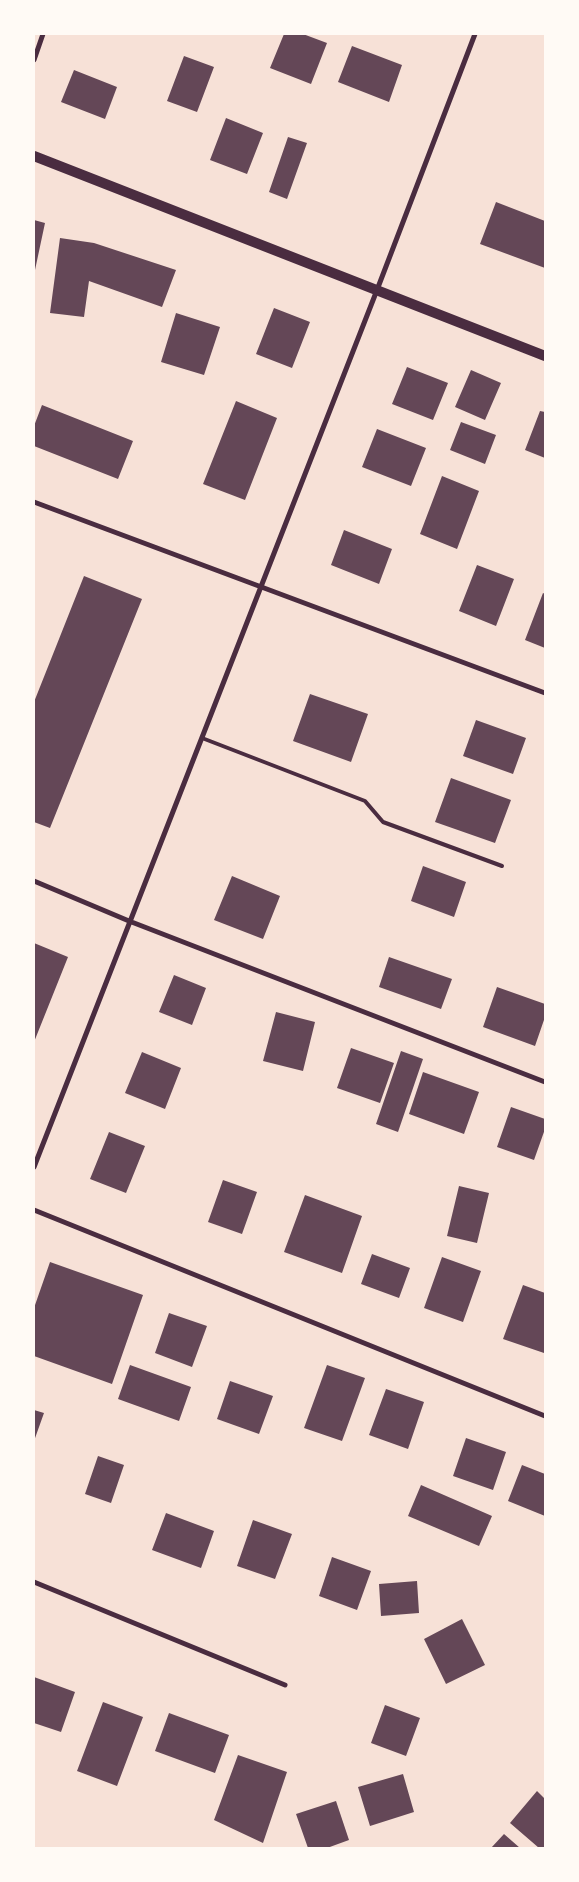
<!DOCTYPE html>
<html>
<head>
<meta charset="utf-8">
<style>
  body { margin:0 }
  #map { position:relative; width:579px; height:1882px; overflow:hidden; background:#f7e1d7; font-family:Helvetica,sans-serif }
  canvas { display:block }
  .frame { position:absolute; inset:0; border:35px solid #fffaf5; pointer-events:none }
</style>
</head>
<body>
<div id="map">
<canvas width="579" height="1882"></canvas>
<div class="frame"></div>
</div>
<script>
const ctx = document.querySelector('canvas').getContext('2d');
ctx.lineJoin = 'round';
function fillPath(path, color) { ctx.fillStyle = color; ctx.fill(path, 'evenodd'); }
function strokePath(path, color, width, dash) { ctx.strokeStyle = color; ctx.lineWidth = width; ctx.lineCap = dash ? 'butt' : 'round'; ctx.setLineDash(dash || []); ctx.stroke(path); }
fillPath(new Path2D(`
  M284 34H303L327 43 311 84 270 68Z
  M352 46 402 65 389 102 338 82Z
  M184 56 214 67 197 112 167 101Z
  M74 70 117 87 105 119 61 102Z
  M226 118 263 133 247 174 210 160Z
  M288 137 307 143 287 199 269 192Z
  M496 202 545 221V268L480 244Z
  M34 220 45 223 35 270H34Z
  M60 238 94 243 176 270 162 307 89 281 84 317 50 313Z
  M274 308 310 322 292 368 256 354Z
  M176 313 220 327 204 375 161 362Z
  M407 367 448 383 433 420 392 404Z
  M471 370 501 383 485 420 455 407Z
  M236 401 277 418 245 500 203 484Z
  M42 405 133 441 118 479 34 446V426Z
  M540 411 545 412V458L525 450Z
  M461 422 496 435 485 464 450 450Z
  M377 429 426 448 411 486 362 467Z
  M442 476 479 491 457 549 420 534Z
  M344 530 392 549 379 584 331 565Z
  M477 565 514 579 496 626 459 611Z
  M84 576 142 599 50 828 34 822V702Z
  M543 593 545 594V648L525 640Z
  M310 694 368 714 351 762 293 741Z
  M476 720 526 738 513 774 463 756Z
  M451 778 511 800 495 843 435 822Z
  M423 866 466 882 454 917 411 901Z
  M232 876 280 896 263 939 214 920Z
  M34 943 68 957 34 1042Z
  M389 957 452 979 441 1009 379 987Z
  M174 975 206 988 192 1025 159 1012Z
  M497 987 545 1004V1017L535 1046 483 1027Z
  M276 1012 315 1022 303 1071 263 1061Z
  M351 1048 394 1063 380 1103 337 1088Z
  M401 1051 423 1059 398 1132 376 1124Z
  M142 1052 181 1068 165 1109 125 1093Z
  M423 1072 479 1092 464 1134 409 1114Z
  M511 1107 545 1119V1129L534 1160 497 1147Z
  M109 1132 145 1146 126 1193 90 1179Z
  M223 1180 257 1192 242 1234 208 1222Z
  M459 1186 489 1193 477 1243 447 1236Z
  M305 1195 362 1216 342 1273 284 1252Z
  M372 1254 410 1268 399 1298 361 1284Z
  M442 1257 481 1271 463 1322 424 1308Z
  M50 1262 143 1295 112 1384 34 1356V1308Z
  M523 1285 545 1293 544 1353 503 1339Z
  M169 1313 207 1326 192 1367 155 1353Z
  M130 1365 191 1387 179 1421 118 1399Z
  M327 1365 365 1378 342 1441 304 1428Z
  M230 1381 273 1396 259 1434 217 1419Z
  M386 1389 424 1402 408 1449 369 1435Z
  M34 1410 44 1413 34 1441Z
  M466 1438 506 1452 493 1490 453 1476Z
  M98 1456 124 1465 111 1503 85 1494Z
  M522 1465 545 1474V1516L508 1501Z
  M421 1485 492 1516 479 1546 408 1516Z
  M166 1513 214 1531 201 1568 152 1550Z
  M253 1520 292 1534 275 1579 237 1566Z
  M332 1557 371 1571 357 1610 319 1596Z
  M417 1581 419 1613 381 1616 379 1584Z
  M462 1619 485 1665 446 1684 424 1639Z
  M34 1677 75 1692 61 1732 34 1723Z
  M103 1702 143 1717 117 1786 77 1771Z
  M385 1705 420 1718 406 1756 371 1743Z
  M169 1713 229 1735 215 1773 155 1751Z
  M238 1755 287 1772 263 1843 214 1820Z
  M403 1774 414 1812 370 1826 358 1787Z
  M537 1791 545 1799V1848H539L510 1823Z
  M336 1801 349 1840 327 1848H308L296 1814Z
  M504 1834 520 1848H491Z`), '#644757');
strokePath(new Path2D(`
  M202 738 365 801 383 822 502 866`), '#4a2c40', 4);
strokePath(new Path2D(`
  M34 60 43 34
  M34 502 545 693
  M34 881 129 921 545 1082
  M34 1167 377 290 475 34
  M34 1210 545 1416
  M34 1582 285 1685`), '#4a2c40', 5);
strokePath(new Path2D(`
  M34 156 545 356`), '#4a2c40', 10);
</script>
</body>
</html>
